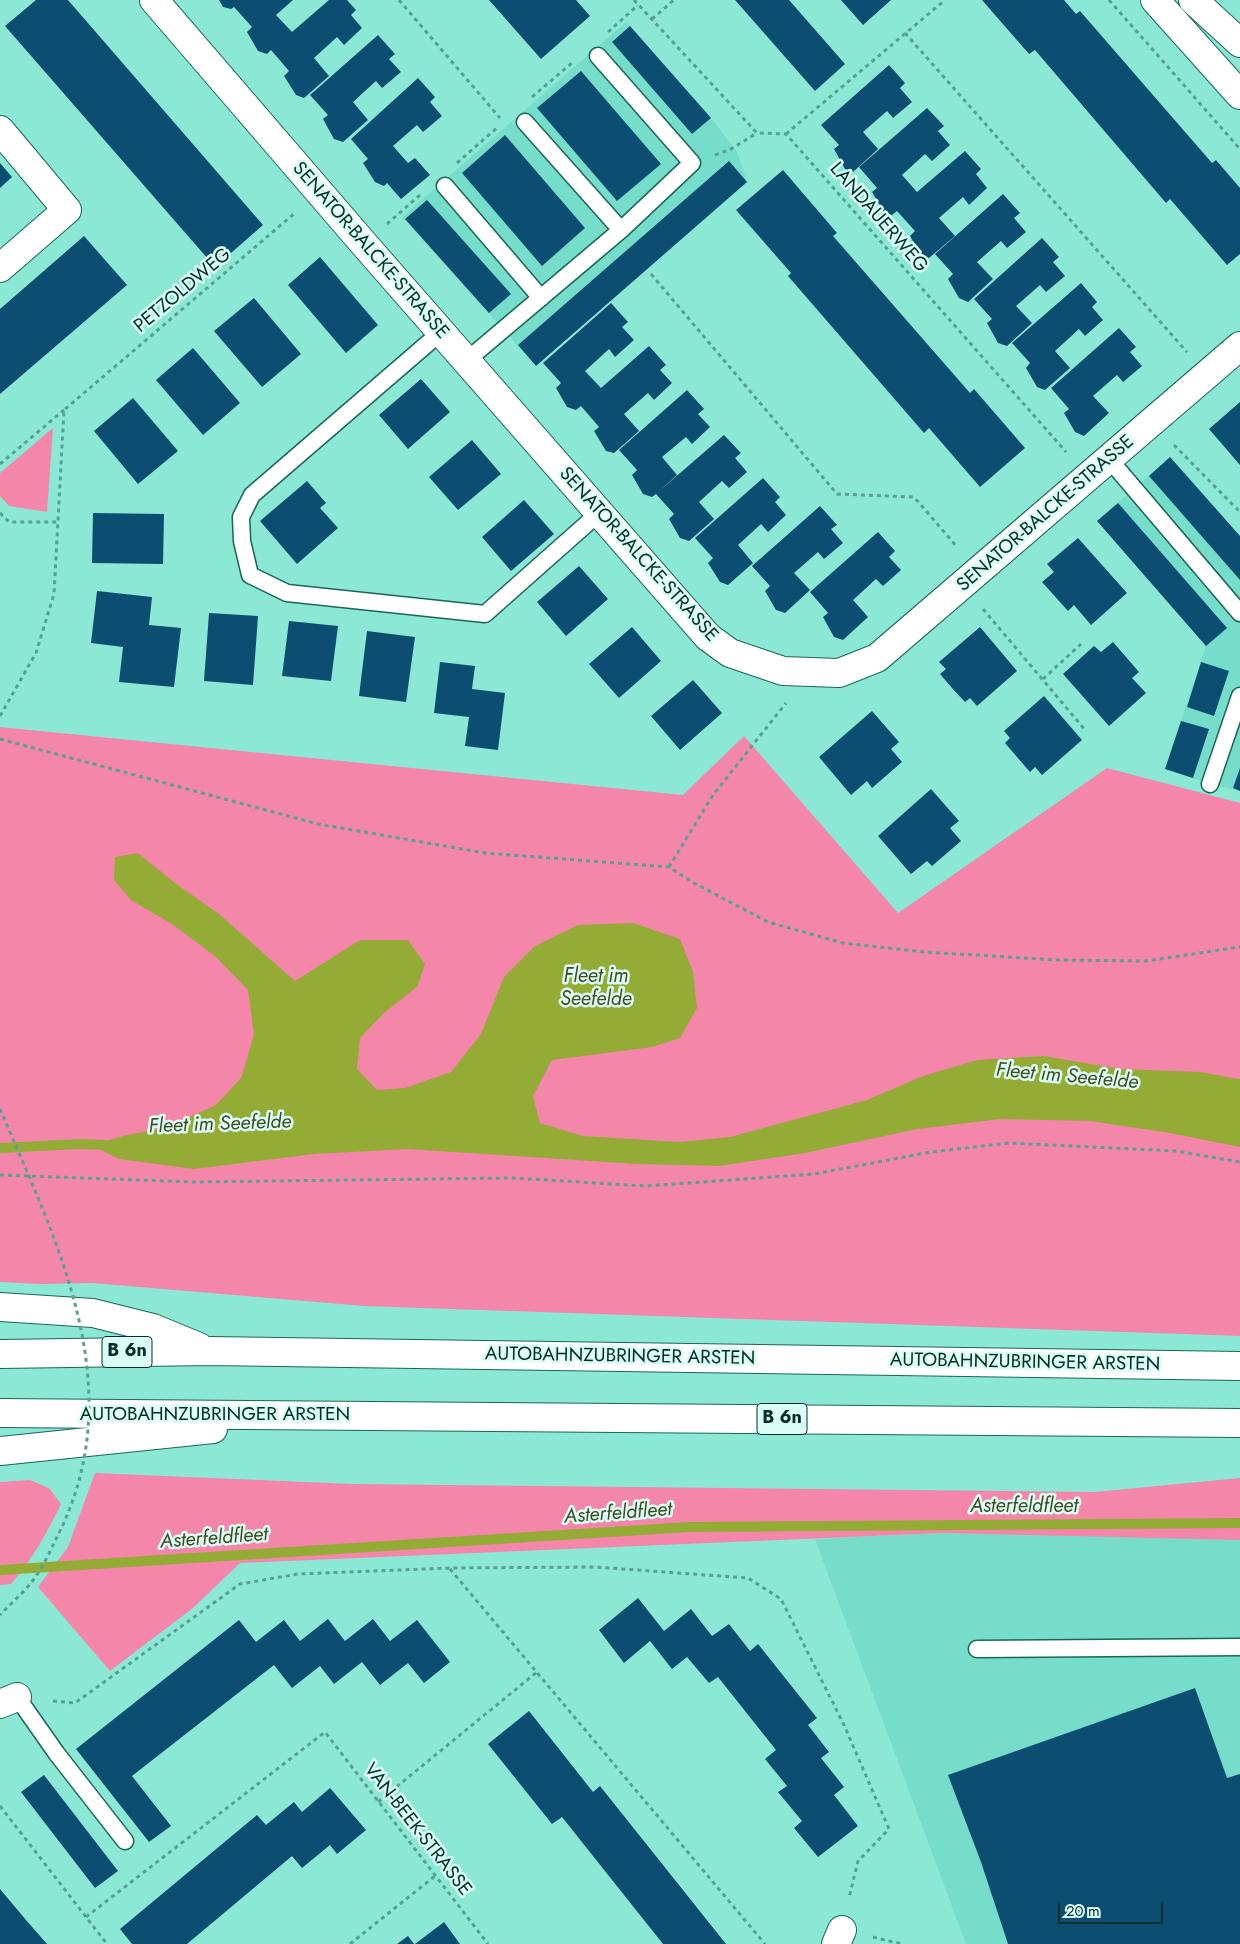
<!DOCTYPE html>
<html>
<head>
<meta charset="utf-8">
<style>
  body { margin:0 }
  #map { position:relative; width:1240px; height:1944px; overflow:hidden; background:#8be8d5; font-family:Jost,sans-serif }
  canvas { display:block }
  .scale { position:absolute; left:1058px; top:1902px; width:105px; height:22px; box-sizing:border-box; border:2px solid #042f28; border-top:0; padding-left:6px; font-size:15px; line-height:18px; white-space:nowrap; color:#042f28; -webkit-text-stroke:4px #dafdf5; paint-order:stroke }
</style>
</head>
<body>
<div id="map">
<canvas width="1240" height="1944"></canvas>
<div class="scale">20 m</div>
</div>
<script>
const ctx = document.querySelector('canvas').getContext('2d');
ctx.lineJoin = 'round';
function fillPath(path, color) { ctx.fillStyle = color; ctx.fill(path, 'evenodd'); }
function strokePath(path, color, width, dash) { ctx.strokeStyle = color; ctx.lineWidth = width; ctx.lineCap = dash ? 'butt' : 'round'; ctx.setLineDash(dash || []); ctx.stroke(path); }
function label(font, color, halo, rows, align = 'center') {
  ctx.font = font + ' Jost,sans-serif'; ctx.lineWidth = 5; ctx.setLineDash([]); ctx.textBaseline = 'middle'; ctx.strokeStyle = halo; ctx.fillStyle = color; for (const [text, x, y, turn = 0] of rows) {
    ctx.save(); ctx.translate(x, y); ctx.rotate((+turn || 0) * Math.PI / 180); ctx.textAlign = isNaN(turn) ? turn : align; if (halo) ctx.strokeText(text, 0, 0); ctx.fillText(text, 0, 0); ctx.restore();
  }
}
fillPath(new Path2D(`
  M626 22 711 118 737 152 747 182 536 366 402 217Z
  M1170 457 1240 536V791L1210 784 1165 769 1206 646 1097 521Z
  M943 1533 1240 1536V1944H966L815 1539Z`), '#75ddca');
fillPath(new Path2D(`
  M53 428 47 512 9 506 0 496V473Z
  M0 727 683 795 744 736 898 913 1107 768 1240 803V1336L364 1306 92 1283 39 1284 0 1282Z
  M95 1473 352 1484 1095 1492 1240 1478V1540L943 1533 240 1563 193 1608 110 1671 38 1587 68 1547Z
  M30 1480 49 1488 61 1504C47 1533 32 1560 11 1584L0 1585V1482Z`), '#f486aa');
fillPath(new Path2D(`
  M138 853 175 883 219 914 295 981 360 940H408L425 964 417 987 384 1013 360 1038 357 1069 377 1090 405 1088 451 1072 481 1034 504 977 535 946 578 925 633 923 680 939 693 972 697 1008 680 1038 652 1047 552 1060 533 1096 540 1123 583 1136 679 1142 730 1137 867 1100 923 1076 977 1060 1043 1056 1121 1069 1200 1072 1240 1079V1147L1170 1133 1090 1121 1001 1119 917 1129 805 1153 719 1166 637 1164 408 1149 314 1154 194 1169 119 1159 92 1145 123 1136 168 1127 216 1105 241 1078 254 1035 248 990 216 957 172 924 131 900 114 880 115 857Z`), '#94ab36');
strokePath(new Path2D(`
  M0 1148 80 1144 105 1145
  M0 1570 690 1527 1240 1523`), '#94ab36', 10);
fillPath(new Path2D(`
  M36 0H68L263 225 215 267 5 26Z
  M219 0H293L276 15 292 32 329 0H347L356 10 351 15 362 28 344 45 337 37 314 58 329 76 304 98 296 95 284 76 289 71 271 50 267 54 258 51 247 32 252 27 234 7 231 9 223 7Z
  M489 0H576L590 16 541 59Z
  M735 0H789L845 64 815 91Z
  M841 0H891L863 25Z
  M982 0H1064L1076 14 1080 11 1212 163 1216 160 1240 188V254L1227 265 1170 199 1166 203 1035 50 1029 54Z
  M630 26 711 118 692 134 612 42Z
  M378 35 395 54 389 59 401 72 382 88 376 81 353 102 368 120 343 142 334 139 323 119 328 115 310 95Z
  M889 65 905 83 900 88 912 102 893 118 887 111 863 132 878 149 853 172 845 169 834 149 839 145 821 125Z
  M581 71 661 164 617 201 537 108Z
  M418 78 435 97 430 102 442 116 423 132 417 125 393 146 408 163 415 158 430 175 401 199 387 183 384 186 375 182 363 163 368 159 351 139Z
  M927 108 944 126 938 131 950 145 932 161 925 154 902 175 917 192 965 151 981 169 976 174 987 188 969 205 963 197 939 218 955 236 929 258 921 255 910 236 915 231 897 211 892 215 884 212 872 192 877 188 859 167Z
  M505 135 585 228 542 266 462 173Z
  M729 161 747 182 536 366 518 345Z
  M0 163 12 177 0 188Z
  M783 170 837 233 833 236 970 393 974 389 1025 448 980 487 929 428 924 433 788 276 791 273 736 210Z
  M1003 194 1020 213 1014 218 1026 232 1007 248 1001 241 977 262 993 279 968 302 959 298 948 279 953 274 935 254Z
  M427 200 511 294 489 313 405 219Z
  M84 236 127 285 0 394V309Z
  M1042 238 1059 257 1053 262 1065 276 1046 292 1040 285 1016 306 1032 323 1007 346 998 343 987 323 992 319 974 299Z
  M320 257 378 325 346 353 288 285Z
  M1081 283 1097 302 1092 307 1103 320 1085 336 1079 329 1055 351 1070 368 1045 390 1037 387 1026 368 1030 363 1012 343Z
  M254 298 301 354 262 387 214 331Z
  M611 303 628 322 622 327 634 340 615 357 609 349 585 371 601 388 649 346 666 365 660 370 672 383 654 400 648 393 624 414 639 431 614 453 606 451 594 431 599 427 581 406 576 410 567 407 556 388 561 383 543 363Z
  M1119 328 1136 347 1130 352 1142 366 1123 382 1117 375 1093 396 1109 413 1084 436 1075 432 1064 413 1069 409 1051 388Z
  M193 348 240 403 203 435 156 380Z
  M421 379 450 412 408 449 379 415Z
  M687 390 704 409 698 414 710 427 692 444 686 437 662 457 677 475 657 493 724 435 741 453 735 458 747 472 729 488 722 481 699 502 714 519 689 541 680 538 669 519 674 514 656 494 652 497 643 494 632 475 637 470 619 450Z
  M133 398 178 451 138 484 94 431Z
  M1240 402V465L1209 429Z
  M472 440 501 474 458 510 429 477Z
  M1170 457 1240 536V580L1149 476Z
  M763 478 780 497 775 502 786 515 768 532 761 524 738 545 753 563 728 585 720 582 708 563 713 558 695 538Z
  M307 481 326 503 320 508 338 528 297 564 260 521Z
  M524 500 554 534 511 571 482 537Z
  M1118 503 1227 628 1206 646 1097 521Z
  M820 506 837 525 831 529 843 543 824 559 818 552 794 573 810 590 785 613 776 610 765 591 770 586 752 566Z
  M93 513 164 514 163 564 92 563Z
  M878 532 895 551 889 557 901 570 883 586 876 579 853 600 868 617 843 640 834 637 823 617 828 613 810 592Z
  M1078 538 1127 593 1091 625 1074 605 1068 611 1042 582 1054 572 1047 564Z
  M579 566 608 599 566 636 537 602Z
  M97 591 152 597 149 625 181 628 174 687 119 682 123 647 91 643Z
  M209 613 258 616 253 685 204 681Z
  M289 621 338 626 331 681 282 676Z
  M632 627 661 661 619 698 589 664Z
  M980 627 1017 671 977 706 970 698 965 702 952 688 940 674 946 669 939 662Z
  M367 631 415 637 406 702 359 696Z
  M1113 642 1139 672 1132 678 1146 693 1109 726 1063 674 1094 646 1101 652Z
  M440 662 475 666 472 689 505 693 498 750 465 746 469 717 434 713Z
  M1201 662 1229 671 1214 716 1187 707Z
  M693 680 722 713 680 750 651 716Z
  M1044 696 1082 740 1042 775 1035 767 1030 772 1017 757 1005 743 1010 738 1004 731Z
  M872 711 899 742 891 749 902 762 872 788 867 781 851 795 819 757Z
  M1181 721 1209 729 1193 778 1165 769Z
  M1240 768V791L1233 788Z
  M931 789 959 821 950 828 961 841 932 866 927 861 911 874 878 836Z
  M638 1598 664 1631 691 1609 712 1636 729 1624 750 1651 758 1644 817 1718 808 1725 829 1752 821 1758 844 1787 834 1795 858 1826 818 1857 794 1828 802 1821 778 1792 787 1786 765 1759 776 1750 718 1677 709 1683 687 1657 672 1669 650 1641 624 1663 599 1630Z
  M328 1619 345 1641 373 1619 390 1641 417 1620 450 1662 424 1683 408 1663 380 1685 362 1662 334 1684 320 1666 292 1688 274 1665 132 1776 171 1826 149 1842 76 1749 239 1620 256 1642 284 1620 300 1641Z
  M1195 1688 1227 1778 1240 1774V1944H1008L981 1862 948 1775Z
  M529 1711 593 1792 600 1786 726 1944H663L562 1817 552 1824 488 1744Z
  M44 1775 118 1871 95 1888 21 1792Z
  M330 1788 366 1830 337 1854 330 1845 302 1868 292 1856 187 1944H132L120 1929 257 1815 266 1825 294 1802 302 1812Z
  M0 1889 26 1920 47 1944H0Z
  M444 1922 460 1944H415Z
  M408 1936 414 1944H397Z`), '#0c4d72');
const lane = new Path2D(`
  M525 122 621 230
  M445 186 541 298
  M441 332 252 495 241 517 242 541 250 575 287 593 485 614 599 513
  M466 361 621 230 692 163 598 56
  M1109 459 1240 613
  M1210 784 1240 696
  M977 1649 1240 1647
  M17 1697 57 1754 125 1841`);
const street = new Path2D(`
  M154 0 364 244 708 637 730 653 783 671 839 673 877 658 1240 346
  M0 130 67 210 0 268
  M0 1704 17 1697
  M836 1944 842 1930`);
const secondary = new Path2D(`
  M1155 0 1240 95
  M1193 0 1240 43`);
const highway = new Path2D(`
  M0 1307 93 1313 153 1328 199 1347
  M0 1354 210 1351 1240 1366
  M0 1413 1240 1423
  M0 1451 213 1429`);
strokePath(lane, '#1b665a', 19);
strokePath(street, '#1b665a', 30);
strokePath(secondary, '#1b665a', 30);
strokePath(highway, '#1b665a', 30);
strokePath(new Path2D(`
  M399 0 500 118
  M634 0 757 133 786 134 1066 452
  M1109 0 1240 149
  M652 19 674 0
  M608 32 638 5
  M905 33 1187 352
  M532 97 573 62
  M786 134 945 0
  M715 155 731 149 757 133
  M457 163 499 126
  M387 224 420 195
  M651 274 837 494 914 497 957 547
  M1174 445 1240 512
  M0 464 64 410
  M0 513 9 522H58
  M983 609 1086 731
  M1043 679 1081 644
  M0 716 36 653 54 594 64 410 295 213
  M0 739 318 824 485 853 669 867 694 883 768 922 843 943 924 952 1058 960 1146 961 1240 947
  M669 867 713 795 786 703
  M0 1175 194 1182 513 1178 646 1186 814 1174 931 1152 1009 1143 1176 1151 1240 1162
  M450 1569 765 1944
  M53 1701 75 1703 240 1584 298 1574 450 1568 595 1567 748 1578 781 1599 844 1725 889 1829 858 1861 849 1898
  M378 1802 537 1672
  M0 1806 107 1944
  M86 1917 325 1732 488 1944
  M873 1937 901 1944
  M350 1944 435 1876`), '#57a092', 3, [4, 4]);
strokePath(lane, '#fff', 16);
strokePath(street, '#fff', 28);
strokePath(secondary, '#fff', 28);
strokePath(highway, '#fff', 28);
strokePath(new Path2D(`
  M0 1109C59 1247 133 1391 56 1539 50 1551 44 1565 36 1576 27 1590 12 1602 0 1615`), '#57a092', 3, [4, 4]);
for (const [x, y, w] of [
  [127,1352,50],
  [782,1419,50]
]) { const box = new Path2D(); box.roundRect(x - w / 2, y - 15.5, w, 31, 4); ctx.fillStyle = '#dafdf5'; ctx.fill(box); strokePath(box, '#042f28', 1); }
label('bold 18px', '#042f28', null, [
  ["B 6n",127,1352],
  ["B 6n",782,1419]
]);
label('19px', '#042f28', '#dafdf5', [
  ["LANDAUERWEG",878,218,49],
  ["SENATOR-BALCKE-STRASSE",370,251,49],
  ["PETZOLDWEG",183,291,-40],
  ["SENATOR-BALCKE-STRASSE",1046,514,-41],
  ["SENATOR-BALCKE-STRASSE",638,555,48],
  ["AUTOBAHNZUBRINGER ARSTEN",620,1357,1],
  ["AUTOBAHNZUBRINGER ARSTEN",1025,1363,1],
  ["AUTOBAHNZUBRINGER ARSTEN",215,1415],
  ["VAN-BEEK-STRASSE",417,1830,52]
]);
label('italic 20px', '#424c1e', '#dafdf5', [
  ["Fleet im",596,977],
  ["Seefelde",596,1000],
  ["Fleet im Seefelde",1067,1077,5],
  ["Fleet im Seefelde",220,1125,-2],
  ["Asterfeldfleet",1024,1507],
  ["Asterfeldfleet",618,1514,-4],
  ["Asterfeldfleet",214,1539,-4]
]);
</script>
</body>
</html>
